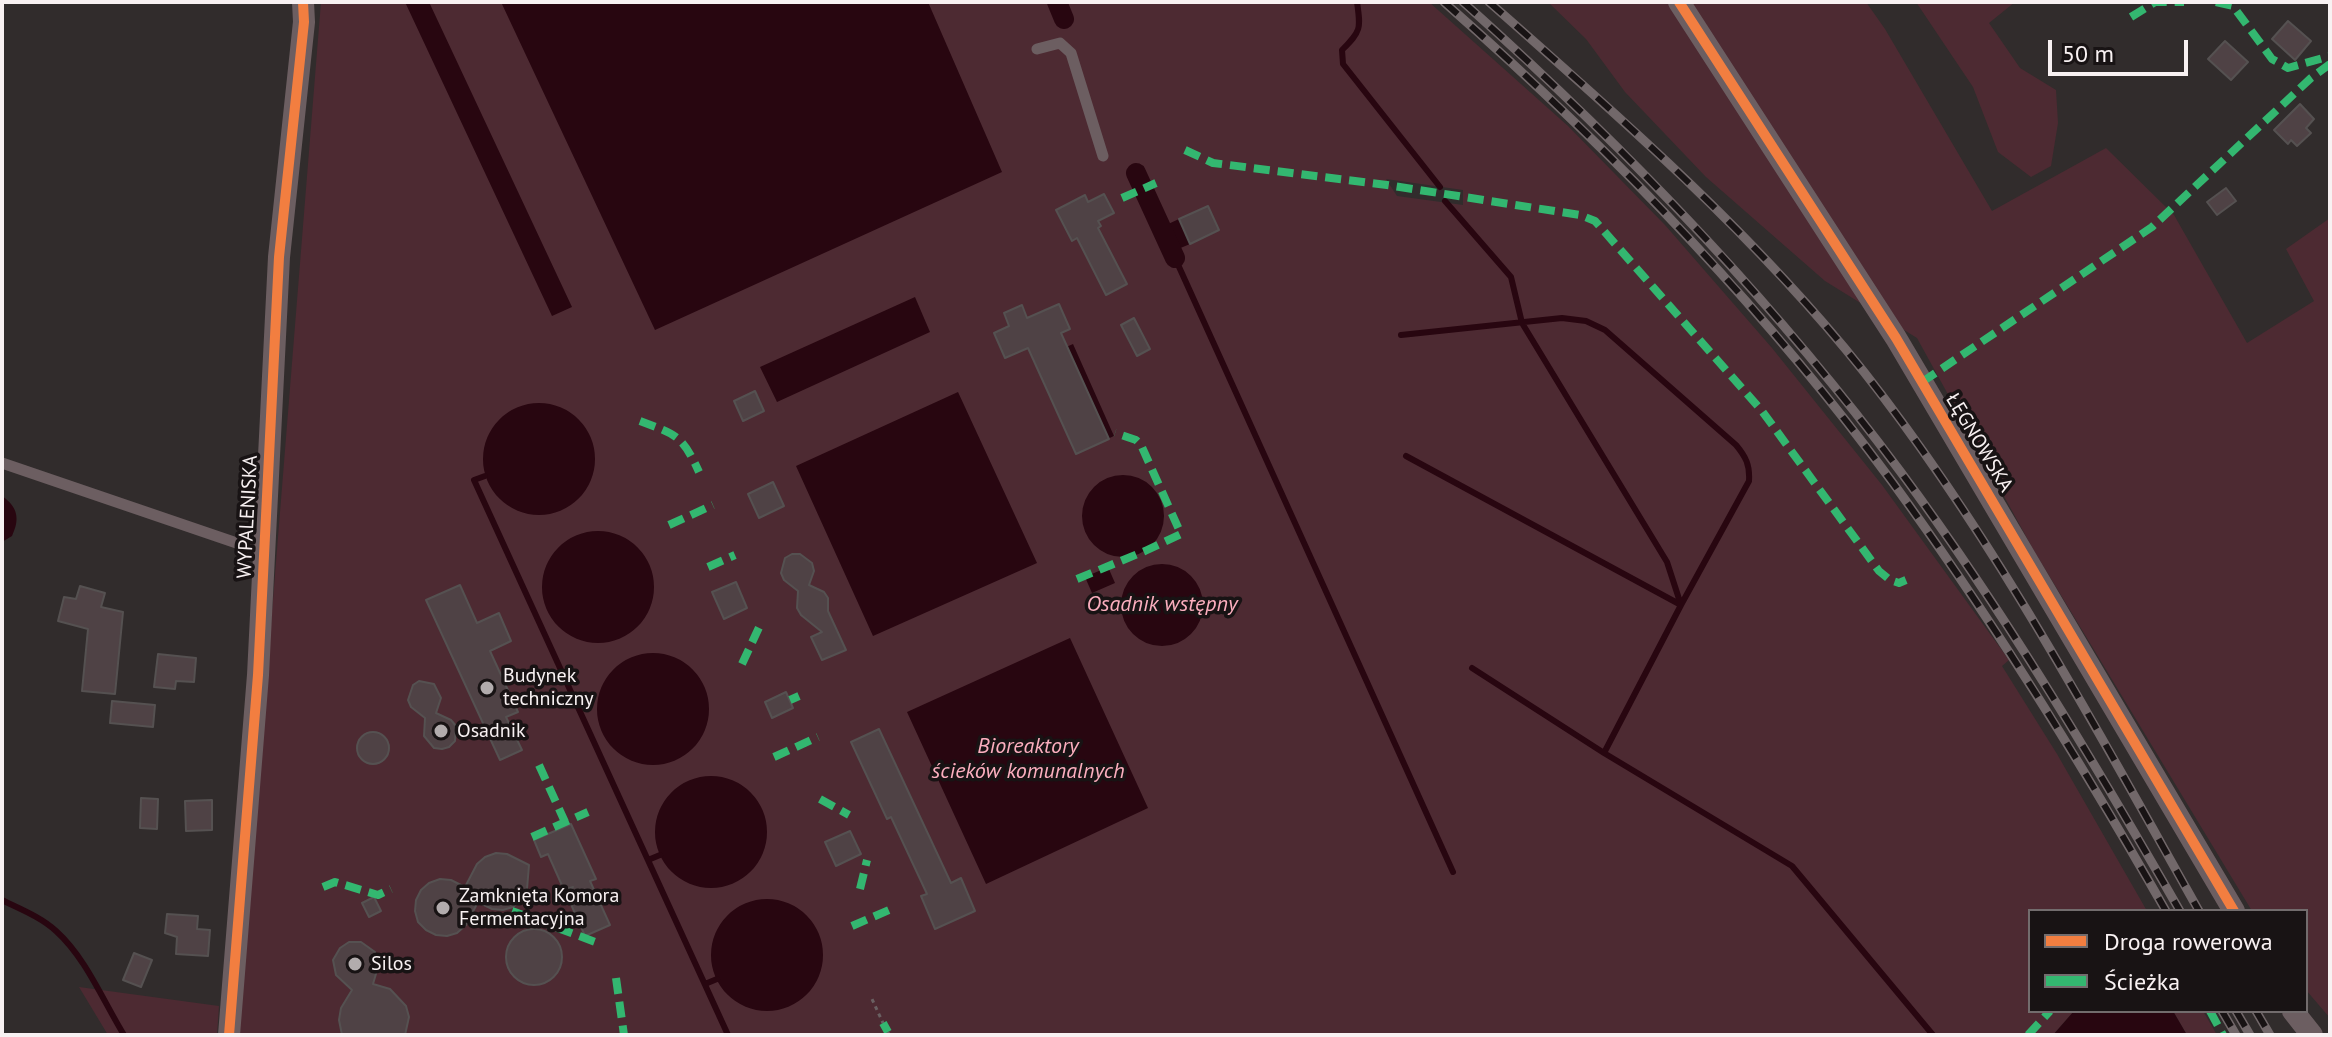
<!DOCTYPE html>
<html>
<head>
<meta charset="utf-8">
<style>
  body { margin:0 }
  #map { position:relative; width:2332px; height:1037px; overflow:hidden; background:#312c2c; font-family:"PT Sans",sans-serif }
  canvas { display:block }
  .frame { position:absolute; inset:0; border:4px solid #f8f1f2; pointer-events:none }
  .legend { position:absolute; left:2028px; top:909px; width:280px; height:104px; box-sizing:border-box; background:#181314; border:2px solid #726c6d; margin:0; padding:10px 14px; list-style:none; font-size:24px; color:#f8f1f2 }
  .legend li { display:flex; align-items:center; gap:16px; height:40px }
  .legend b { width:40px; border:2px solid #726c6d }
  .scale { position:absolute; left:2048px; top:40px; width:140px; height:36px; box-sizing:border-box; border:4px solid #f8f1f2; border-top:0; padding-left:10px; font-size:24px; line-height:28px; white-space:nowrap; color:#f8f1f2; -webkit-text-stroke:6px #181314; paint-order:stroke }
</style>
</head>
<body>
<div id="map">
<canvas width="2332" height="1037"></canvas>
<div class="frame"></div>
<ul class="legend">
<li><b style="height:10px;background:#f27e40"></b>Droga rowerowa</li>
<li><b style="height:10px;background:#33b770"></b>Ścieżka</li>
</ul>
<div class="scale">50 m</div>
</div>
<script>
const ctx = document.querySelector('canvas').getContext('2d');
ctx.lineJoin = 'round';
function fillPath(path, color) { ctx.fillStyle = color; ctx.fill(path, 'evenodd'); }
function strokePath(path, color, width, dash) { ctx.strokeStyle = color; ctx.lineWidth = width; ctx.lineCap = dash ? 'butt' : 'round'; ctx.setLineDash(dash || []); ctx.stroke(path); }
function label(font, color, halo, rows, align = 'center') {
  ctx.font = font + ' "PT Sans",sans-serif'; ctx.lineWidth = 7; ctx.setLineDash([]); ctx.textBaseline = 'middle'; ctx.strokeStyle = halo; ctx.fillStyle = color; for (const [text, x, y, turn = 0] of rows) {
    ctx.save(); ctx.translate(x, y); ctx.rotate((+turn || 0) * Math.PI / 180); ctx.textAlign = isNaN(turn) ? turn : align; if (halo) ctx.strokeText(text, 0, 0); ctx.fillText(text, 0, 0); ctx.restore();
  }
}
fillPath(new Path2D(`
  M321 2H1429L1568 126 1665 225 1772 348 1882 485 2009 660 2002 666 2057 754 2147 911H2030V1011H2074L2053 1035H238ZM1386 179 1463 190V205L1397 196Z
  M1548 2H1866L1885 29 1992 211 2106 148 2174 215 2247 343 2314 301 2286 249 2330 218V1018L2306 990V911H2252L2033 549 1917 338 1825 281 1706 177 1625 92 1586 39Z
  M1916 2H2015L1989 23 2020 68 2056 90 2058 123 2051 166 2031 177 1998 152 1973 87Z
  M79 987 219 1006 217 1035H108Z
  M2173 1011H2203L2217 1035H2187Z`), '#4d2a32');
fillPath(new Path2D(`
  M405 2H429L572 307 552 316Z
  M501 2H928L1002 172 655 330Z
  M1179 219 1190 244 1164 255 1153 231Z
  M915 297 930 332 777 402 760 367Z
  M1073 344 1114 436 1081 451 1039 359Z
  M958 392 1037 563 873 636 796 466Z
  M483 459a56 56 0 1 1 112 0a56 56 0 1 1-112 0Z
  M1082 516a41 41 0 1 1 82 0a41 41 0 1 1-82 0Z
  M2 496C18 507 20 519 12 536L2 542Z
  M542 587a56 56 0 1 1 112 0a56 56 0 1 1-112 0Z
  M1121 605a41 41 0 1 1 82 0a41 41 0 1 1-82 0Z
  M1108 567 1115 583 1092 593 1085 577Z
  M1070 638 1148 808 986 884 907 712Z
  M597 709a56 56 0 1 1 112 0a56 56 0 1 1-112 0Z
  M655 832a56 56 0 1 1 112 0a56 56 0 1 1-112 0Z
  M711 955a56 56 0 1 1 112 0a56 56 0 1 1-112 0Z
  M2074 1011H2173L2187 1035H2053Z`), '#280610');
strokePath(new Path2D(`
  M1357 2C1361 29 1361 31 1342 50L1343 64 1440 187
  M1445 201 1511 277 1522 323 1667 562 1681 605 1604 753 1792 866 1933 1035
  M1175 258 1453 872
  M1401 335 1562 318 1586 321 1605 330 1736 445C1746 457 1750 465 1749 481L1681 605 1406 456
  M485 476 474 480 728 1035
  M1472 668 1604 753
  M648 860 660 855
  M2 900C20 909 41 917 56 931 86 958 103 1001 124 1035
  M705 984 717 979`), '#280610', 6);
strokePath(new Path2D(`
  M1057 2 1064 19
  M1136 173 1175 258`), '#280610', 20);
const building = new Path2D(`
  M2288 21 2311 41 2295 60 2272 39Z
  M2225 41 2248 62 2231 80 2208 59Z
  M2300 104 2314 119 2306 128 2311 133 2297 146 2291 140 2288 144 2274 130Z
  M2226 188 2236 201 2217 215 2207 202Z
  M1104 194 1114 213 1098 221 1101 226 1098 228 1127 284 1106 295 1077 238 1072 241 1056 210 1085 195 1088 202Z
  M1208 206 1219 230 1190 244 1179 219Z
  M1059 304 1070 329 1061 333 1109 439 1076 454 1028 348 1005 358 994 333 1009 326 1004 313 1022 305 1027 318Z
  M1134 318 1150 349 1137 356 1121 325Z
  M755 391 764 411 743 421 734 401Z
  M773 482 784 506 759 518 748 494Z
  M792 554H800L812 563 814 571 809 585 824 592 828 598V611L846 650 822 660 811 637 822 632 801 615 797 608 798 591 784 580 781 573 785 558Z
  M736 582 747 608 724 619 712 592Z
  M460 585 477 623 499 613 511 641 490 651 518 712 506 717 522 750 500 760 426 600Z
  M80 586 105 593 101 607 123 612 115 694 82 691 88 629 58 621 64 597 76 599Z
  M158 654 196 658 194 682 176 681 175 689 154 687Z
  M419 681 434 684 441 698 436 713 451 720 456 726 455 741 449 747 442 749 434 748 424 736 425 718 411 707 408 700 413 685Z
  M786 692 793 708 772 718 765 702Z
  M112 701 155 705 153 727 110 723Z
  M879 729 951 883 961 878 975 911 935 929 921 896 927 894 891 817 887 819 851 742Z
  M357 748a16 16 0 1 1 32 0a16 16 0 1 1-32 0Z
  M141 798 158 799 157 829 140 828Z
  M212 800V830L186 831 185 801Z
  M571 824 596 879 590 881 610 925 585 936 566 893 573 887 564 890 548 854 541 857 534 840Z
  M850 831 861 854 836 866 825 842Z
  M496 853 507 854 529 865 527 889 522 899 513 907 503 910 492 909 478 902 466 925 457 933 447 936 436 935 426 930 418 922 415 911 416 900 421 890 429 883 440 879 451 880 465 887 477 864 485 857Z
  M374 897 381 911 369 917 362 903Z
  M167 914 198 916 197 929 210 930 208 956 176 954 177 937 165 933Z
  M506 957a28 28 0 1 1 56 0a28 28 0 1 1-56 0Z
  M349 942H361L375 952 378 967 373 984 390 989 406 1006 409 1017 405 1035H342L339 1020 341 1008 352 990 336 975 333 960 340 948Z
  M134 953 152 960 141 987 123 980Z`);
fillPath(building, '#4f4245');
strokePath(building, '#555151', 2);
strokePath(new Path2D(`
  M872 999 883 1023
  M888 1032 889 1035`), '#6a6062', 3, [4, 4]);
strokePath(new Path2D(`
  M1037 49 1060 43 1071 53 1103 156
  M2 463 263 552`), '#6c5e61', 11);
strokePath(new Path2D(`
  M1679 2 1896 338 2234 911
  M2293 1011 2312 1035
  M229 1035 258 675 279 257 304 22 303 2`), '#6c5e61', 22);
const rail = new Path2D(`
  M1444 2C1609 147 1763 306 1893 483 1993 620 2082 764 2166 911
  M1463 2C1623 145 1772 299 1900 471 2004 611 2093 760 2180 911
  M1489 2C1619 116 1756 236 1864 372 1994 537 2096 728 2199 911
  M2222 1011 2236 1035
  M2236 1011 2250 1035
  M2256 1011 2270 1035`);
strokePath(rail, '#72686a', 9);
strokePath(rail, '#181314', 6, [18]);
strokePath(new Path2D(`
  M2216 2 2233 6 2272 59 2288 68 2330 56
  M2131 17 2155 2H2184
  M1185 150 1213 163 1387 185 1580 215 1595 221 1762 411 1879 571 1890 580 1899 583 1906 580
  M1122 198 1156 183
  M1922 382 2152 227 2311 78 2330 64
  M640 421C677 435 682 435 699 472
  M669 525 713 505
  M708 567 735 555
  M1077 579 1145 551 1181 534 1141 445 1136 440 1115 433
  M742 664 762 621
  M790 700 799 696
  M774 757 818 737
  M539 765 565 822
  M820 799 849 815
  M532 837 588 812
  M323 887 335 882 378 895 391 889
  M860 889 867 860
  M512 911 598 943
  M852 926 896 907
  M616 978 624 1035
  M2210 1011 2223 1035
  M883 1023 888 1032
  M2028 1035 2050 1011`), '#33b770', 8, [16, 8]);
strokePath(new Path2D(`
  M1679 2 1896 338 2234 911
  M229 1035 258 675 279 257 304 22 303 2`), '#f27e40', 10);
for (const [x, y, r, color] of [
  [487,688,8,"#b2acad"],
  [441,731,8,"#b2acad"],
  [443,908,8,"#b2acad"],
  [355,964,8,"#b2acad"]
]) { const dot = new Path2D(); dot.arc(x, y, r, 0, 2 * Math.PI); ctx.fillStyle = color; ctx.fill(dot); strokePath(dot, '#181314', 3); }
label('20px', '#f8f1f2', '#181314', [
  ["ŁĘGNOWSKA",1979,443,59],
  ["WYPALENISKA",248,517,-87]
]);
label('20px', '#f8f1f2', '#181314', [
  ["Budynek",503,676],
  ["techniczny",503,699],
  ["Osadnik",457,731],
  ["Zamknięta Komora",459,896],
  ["Fermentacyjna",459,919],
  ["Silos",371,964]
], 'left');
label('italic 22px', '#fbaebe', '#181314', [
  ["Osadnik wstępny",1162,605],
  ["Bioreaktory",1028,747],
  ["ścieków komunalnych",1028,772]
]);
</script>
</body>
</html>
